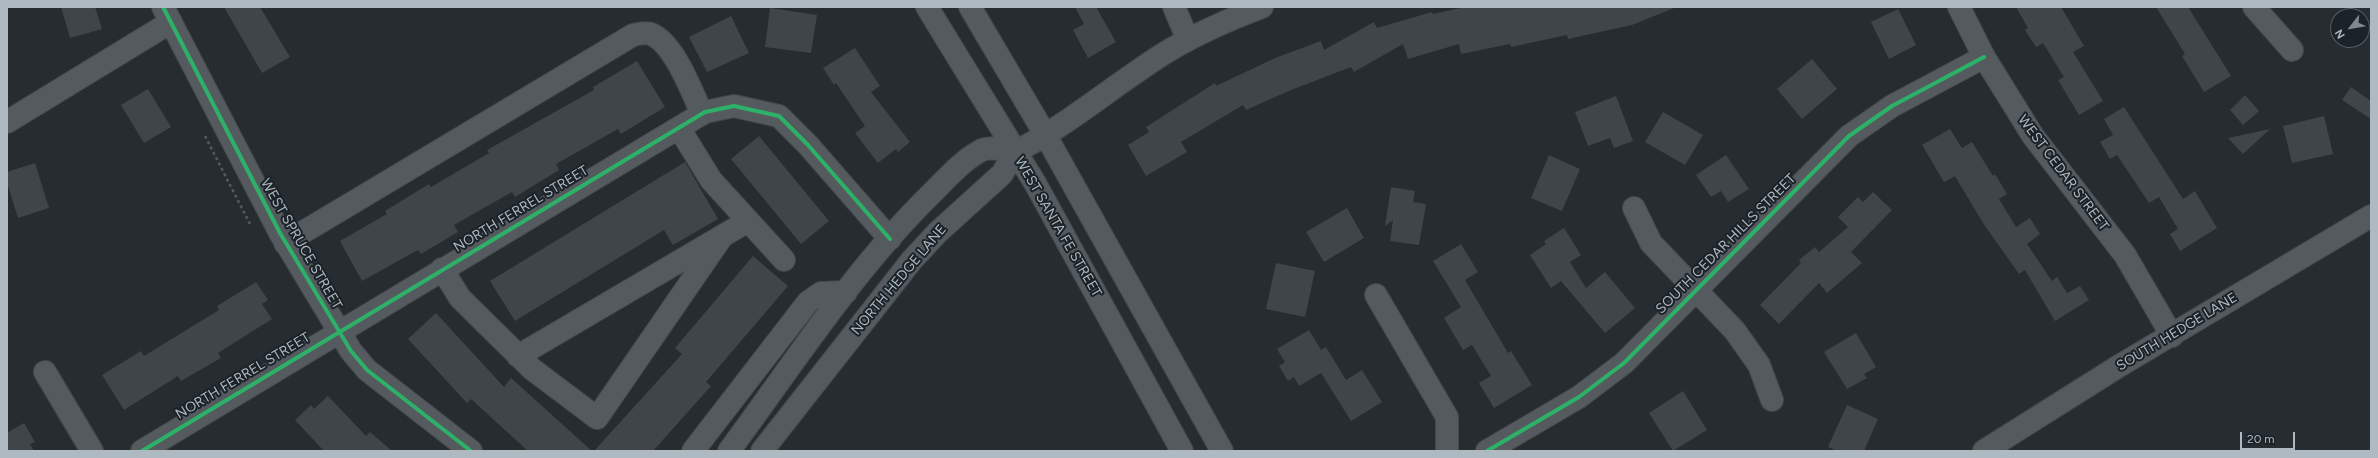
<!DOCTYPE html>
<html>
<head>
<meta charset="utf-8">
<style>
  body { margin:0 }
  #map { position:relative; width:2378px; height:458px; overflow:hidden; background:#262c30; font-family:Figtree,sans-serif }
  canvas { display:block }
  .frame { position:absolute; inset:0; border:8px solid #afb9c1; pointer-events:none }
  .north { position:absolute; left:2330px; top:8px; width:40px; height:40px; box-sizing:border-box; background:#1b2329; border:1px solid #565f66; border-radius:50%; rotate:239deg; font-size:11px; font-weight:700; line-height:16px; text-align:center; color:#afb9c1 }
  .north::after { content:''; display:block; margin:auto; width:14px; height:18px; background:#7f888e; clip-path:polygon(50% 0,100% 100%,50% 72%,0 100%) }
  .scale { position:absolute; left:2240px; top:432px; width:55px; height:18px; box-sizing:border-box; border:2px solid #afb9c1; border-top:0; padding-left:5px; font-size:12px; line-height:14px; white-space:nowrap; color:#afb9c1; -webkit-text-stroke:3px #1b2329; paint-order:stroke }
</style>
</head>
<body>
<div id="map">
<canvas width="2378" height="458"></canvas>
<div class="frame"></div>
<div class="north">N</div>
<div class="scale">20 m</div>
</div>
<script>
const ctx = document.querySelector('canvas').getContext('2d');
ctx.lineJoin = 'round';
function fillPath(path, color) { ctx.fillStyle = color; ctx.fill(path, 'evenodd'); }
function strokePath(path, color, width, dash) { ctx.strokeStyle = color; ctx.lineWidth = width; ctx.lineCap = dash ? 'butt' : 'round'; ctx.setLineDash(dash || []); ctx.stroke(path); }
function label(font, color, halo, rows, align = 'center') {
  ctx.font = font + ' Figtree,sans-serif'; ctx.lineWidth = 4; ctx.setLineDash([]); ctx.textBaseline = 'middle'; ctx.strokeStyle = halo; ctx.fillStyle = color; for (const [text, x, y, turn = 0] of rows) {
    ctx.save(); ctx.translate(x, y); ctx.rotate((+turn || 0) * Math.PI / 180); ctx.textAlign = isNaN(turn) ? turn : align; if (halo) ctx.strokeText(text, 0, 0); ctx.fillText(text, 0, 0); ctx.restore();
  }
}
fillPath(new Path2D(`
  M61 7H95L102 29 70 38Z
  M224 7H260L290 57 262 73Z
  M1075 7H1096L1116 42 1088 58 1073 30 1084 24Z
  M1465 7 1674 8 1632 25 1568 39 1567 35 1511 47 1510 44 1461 54 1459 44 1408 59 1403 44 1354 72 1351 67 1291 90 1246 110 1243 105 1181 142 1187 152 1146 176 1128 145 1149 132 1146 127 1215 83 1216 86 1275 58 1321 41 1324 50 1374 22 1377 28 1432 12 1433 14Z
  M2016 7H2061L2084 46 2073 52 2103 101 2079 115 2058 80 2064 77 2043 43 2036 47 2025 30 2028 28Z
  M2156 7H2188L2231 76 2204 92 2182 56 2185 54Z
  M770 8 817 15 811 53 765 47Z
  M1898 9 1916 45 1889 59 1871 22Z
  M731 16 749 53 707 72 689 37Z
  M855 48 880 86 871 92 910 142 898 152 896 149 878 163 855 133 865 126 836 83 834 85 823 68Z
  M1812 59 1837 89 1802 119 1777 89Z
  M637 61 665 107 621 134 618 129 556 164 559 170 515 197 512 192 454 225 458 232 421 254 418 250 362 281 340 241 387 214 385 211 429 184 431 187 489 153 487 150 594 90 593 87Z
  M2351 87 2371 101V119L2342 100Z
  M148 89 171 127 144 143 121 105Z
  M2245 95 2259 111 2243 125 2230 110Z
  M1616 96 1633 141 1614 148 1610 138 1588 146 1575 112Z
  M2124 107 2183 199 2195 191 2217 228 2180 251 2170 234 2178 229 2159 197 2149 203 2117 155 2110 159 2100 142 2113 135 2104 119Z
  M1663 112 1703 135 1685 165 1645 142Z
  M2324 116 2333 154 2292 163 2283 126Z
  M1950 129 1962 148 1972 142 1993 176 1995 174 2007 194 1999 199 2016 227 2030 218 2040 234 2027 244 2052 281 2057 277 2067 293 2080 286 2089 300 2055 321 2025 270 2019 274 1983 223 1955 176 1944 182 1922 145Z
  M2270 129 2243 154 2228 138Z
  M759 136 829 221 801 244 731 159Z
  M1549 155 1580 169 1562 211 1531 198Z
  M1726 155 1749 189 1728 202 1721 191 1711 197 1696 175Z
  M685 162 718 219 673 245 664 230 515 321 490 281Z
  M35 163 49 208 18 218 7 183V172Z
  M1391 187 1415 191 1413 202 1426 204 1419 245 1390 241 1393 220 1385 226Z
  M1873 192 1892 210 1851 252 1862 263 1827 293 1819 283 1779 324 1760 305 1801 263 1799 260 1815 247 1819 252 1848 227 1838 217 1858 197 1863 202Z
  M1347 208 1364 238 1324 262 1306 232Z
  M1564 228 1581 255 1570 262 1586 288 1605 272 1635 308 1605 333 1561 281 1551 288 1530 255 1546 244 1544 241Z
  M1461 244 1478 272 1465 280 1508 353 1511 351 1532 385 1494 408 1479 383 1491 376 1472 345 1463 350 1444 318 1461 307 1433 261Z
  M753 256 788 286 706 382 711 386 653 451H594L682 354 675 348Z
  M1276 263 1315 271 1305 317 1266 309Z
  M256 282 268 300 262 304 272 319 218 353 221 358 200 370 181 381 178 376 124 410 102 375 141 351 144 356 219 310 217 306Z
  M436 313 504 387 511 378 592 451H528L471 399 467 403 408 339Z
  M1309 330 1321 350 1326 347 1346 380 1362 370 1382 402 1351 421 1321 373 1299 386 1294 377 1288 381 1279 366 1285 362 1277 349Z
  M1856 333 1876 367 1864 374 1867 378 1847 389 1824 352Z
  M1683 391 1707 430 1673 451 1649 413Z
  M328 396 366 436 370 432 392 451H324L295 420 311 405 314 409Z
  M1847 405 1878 419 1864 451H1837L1828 447Z
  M24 423 35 442 30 444 34 451H7V433Z`), '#404549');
const minor = new Path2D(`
  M163 7 280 233 351 351 367 370 471 451
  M927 7 1035 183 1182 451
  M970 7 1046 136 1222 451
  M1174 7 1188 40
  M1959 7 1984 57 2033 136 2125 255 2172 336
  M2254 7 2292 50
  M7 122 171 22
  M679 128 711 180 784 260
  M1015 152C1070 124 1116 83 1168 51 1198 33 1230 19 1262 7
  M1634 208 1651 243 1735 331 1759 365 1772 400
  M285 243 633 35C639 34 645 32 651 34 674 43 692 92 702 114
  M442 269 460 298 532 369 597 418 721 238
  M1376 295 1447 417V451
  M518 356 748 221
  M45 372 92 451
  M142 451 705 112 734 106 779 116 808 145 890 239
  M693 451 808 302 821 293 846 292
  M729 451C794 363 855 268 933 192 947 178 964 159 982 150 992 146 1005 150 1015 152
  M762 451 912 260 937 233 1002 174 1015 152
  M1487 451 1579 397 1624 363 1849 136 1892 106 1984 57
  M1984 451 2119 366 2371 216`);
strokePath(minor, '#43484b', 24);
strokePath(new Path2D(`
  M205 136 250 224`), '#555a5d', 2.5, [3, 3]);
strokePath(minor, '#555a5e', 22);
strokePath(new Path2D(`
  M163 7 280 233 351 351 367 370 471 451
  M142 451 705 112 734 106 779 116 808 145 890 239
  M1487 451 1579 397 1624 363 1849 136 1892 106 1984 57`), '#2db169', 4);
label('14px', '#afb9c1', '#1b2329', [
  ["WEST CEDAR STREET",2063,173,53],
  ["NORTH FERREL STREET",521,209,-31],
  ["WEST SANTA FE STREET",1058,227,60],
  ["WEST SPRUCE STREET",301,244,60],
  ["SOUTH CEDAR HILLS STREET",1726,244,-45],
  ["NORTH HEDGE LANE",899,280,-50],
  ["SOUTH HEDGE LANE",2177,332,-31],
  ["NORTH FERREL STREET",243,376,-31]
]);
</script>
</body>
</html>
